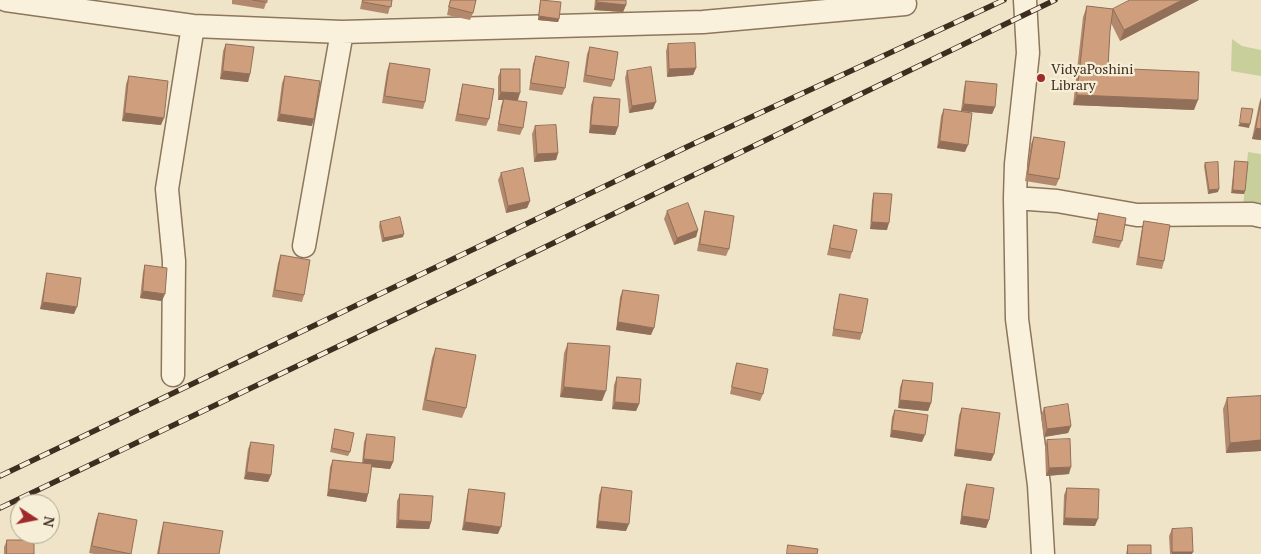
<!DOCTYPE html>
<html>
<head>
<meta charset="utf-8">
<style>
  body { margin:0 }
  #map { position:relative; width:1261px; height:554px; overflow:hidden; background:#f0e4c8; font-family:"PT Serif",serif }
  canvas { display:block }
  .north { position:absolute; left:10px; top:494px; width:50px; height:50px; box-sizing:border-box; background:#f7eed8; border:1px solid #ada18e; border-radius:50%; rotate:101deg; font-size:14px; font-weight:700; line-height:20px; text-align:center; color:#3d2e20 }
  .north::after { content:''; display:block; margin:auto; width:18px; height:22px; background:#9e2a2b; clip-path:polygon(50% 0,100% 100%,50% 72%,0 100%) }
</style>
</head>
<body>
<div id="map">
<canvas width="1261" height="554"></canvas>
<div class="north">N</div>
</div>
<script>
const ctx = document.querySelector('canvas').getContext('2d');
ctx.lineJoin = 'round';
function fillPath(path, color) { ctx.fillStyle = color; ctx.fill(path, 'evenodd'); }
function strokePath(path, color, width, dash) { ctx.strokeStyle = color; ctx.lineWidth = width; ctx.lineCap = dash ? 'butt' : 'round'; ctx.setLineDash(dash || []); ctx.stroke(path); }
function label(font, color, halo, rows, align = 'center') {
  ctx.font = font + ' "PT Serif",serif'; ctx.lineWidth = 4.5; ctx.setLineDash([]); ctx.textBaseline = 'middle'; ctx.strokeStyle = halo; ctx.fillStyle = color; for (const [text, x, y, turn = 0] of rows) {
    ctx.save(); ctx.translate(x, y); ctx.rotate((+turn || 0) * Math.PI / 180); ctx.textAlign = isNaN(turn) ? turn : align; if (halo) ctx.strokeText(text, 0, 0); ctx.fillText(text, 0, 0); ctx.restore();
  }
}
fillPath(new Path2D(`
  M1232 39 1242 46 1261 50V76L1231 71Z
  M1248 152 1261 154V209L1243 207Z`), '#c9cf9b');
const street = new Path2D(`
  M6 0 193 26 342 32 703 22 905 4
  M1025 0 1028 53 1016 164 1015 198 1017 319 1039 485 1043 554
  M1015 198 1057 201 1137 215 1252 214 1261 216
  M304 246 342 32
  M173 375 174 261 167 189 193 26`);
strokePath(street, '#8d765c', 25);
strokePath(street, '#faf1dc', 22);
const rail = new Path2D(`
  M0 476 693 144 1004 0
  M0 508 475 281 1055 0`);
strokePath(rail, '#3d2e20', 5.5);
strokePath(rail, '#f7eed8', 4, [11]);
fillPath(new Path2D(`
  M232 0H267L264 9 232 4Z
  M362 0H392L388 14 360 9Z
  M450 0H476L473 13 470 20 447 15Z
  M541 0 559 19 558 22 538 20 540 3Z
  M595 0H626V5L623 12 594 10Z
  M1199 0 1120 41 1111 23 1110 31 1108 68 1194 110 1073 105 1083 17 1087 6 1113 9Z
  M226 44 250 74 248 82 220 79 223 51Z
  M668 44 696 68 693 75 667 77 666 51Z
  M590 47 614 80 611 87 583 82 587 54Z
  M536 56 565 88 562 95 529 90 533 64Z
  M390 63 425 102 423 109 382 103 387 71Z
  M501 69 518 100H511L523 128 520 135 497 131 501 106 503 100H498V77Z
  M627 71 653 109 629 113 625 78Z
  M129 76 161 125 122 121 126 84Z
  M285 76 312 126 277 121 282 83Z
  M966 81 995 107 992 114 961 111 964 88Z
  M463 84 489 119 486 126 455 121 461 91Z
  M594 97 618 127 615 135 589 133 591 105Z
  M1261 97V140L1252 139 1259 104Z
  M944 109 965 152 937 148 941 116Z
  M535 126 558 153 556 160 534 162 532 134Z
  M1034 137 1059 179 1056 186 1025 181 1031 144Z
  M1235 161 1245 191 1244 194 1231 193 1234 165Z
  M1205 163 1218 192 1208 194 1204 166Z
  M501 173 530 201 527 208 506 213 498 180Z
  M874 193 887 230 870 229 872 201Z
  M667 211 698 230 696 237 674 245 664 219Z
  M705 211 729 249 726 256 697 251 703 218Z
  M1099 213 1122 241 1119 248 1092 243 1097 220Z
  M1144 221 1164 261 1162 269 1136 265 1142 228Z
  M380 222 403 237 382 242 379 226Z
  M834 225 852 252 850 259 827 255 832 233Z
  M281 255 304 295 302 302 272 297 278 263Z
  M145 265 162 301 140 298 143 272Z
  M47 273 74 314 40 309 45 281Z
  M623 290 651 335 616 330 620 297Z
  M840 294 862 333 860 340 832 336 838 302Z
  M568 343 602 401 560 397 564 353Z
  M436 348 466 408 462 418 422 410 432 358Z
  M737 363 763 394 760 401 730 394 735 370Z
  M617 377 639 404 636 411 612 409 614 385Z
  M903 380 931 403 928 411 898 408 900 387Z
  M1261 396V451L1226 453 1223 409 1227 398Z
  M962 408 994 454 991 461 954 456 959 415Z
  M1044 408 1071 426 1068 433 1044 437 1041 415Z
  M895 410 922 442 890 437 892 417Z
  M335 429 350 452 348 456 330 452Z
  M367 434 393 462 390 469 371 467 368 494 366 502 327 496 330 467 333 460 362 463 364 442Z
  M1047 440 1069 474 1046 476 1045 448Z
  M251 442 271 475 268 482 244 479 248 449Z
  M967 484 989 520 986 528 960 524 964 492Z
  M602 487 626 531 596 528 599 495Z
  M1067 488 1095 526 1063 525 1064 495Z
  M469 489 498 534 462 530 467 496Z
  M400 494 431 522 429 529 396 528 397 501Z
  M99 513 131 554H94L89 553 96 520Z
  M164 522 219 554H157L161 532Z
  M1172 529 1192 554H1170L1169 536Z
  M7 540 34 554H4V547Z
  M1128 545 1151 554H1126Z`), '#b2896c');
fillPath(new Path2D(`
  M1182 0H1199L1120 41 1124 30Z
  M597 2 626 5 623 12 594 10Z
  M539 16 559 19 558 22 538 20Z
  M696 68 693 75 667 77 669 69Z
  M223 71 250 74 248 82 220 79Z
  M501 92 520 93 518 100H498Z
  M1077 95 1198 100 1194 110 1073 105Z
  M656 102 653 109 629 113 632 106Z
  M964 104 995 107 992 114 961 111Z
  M125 113 164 118 161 125 122 121Z
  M280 114 314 119 312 126 277 121Z
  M1240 123 1250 124 1249 128 1238 126Z
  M591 125 618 127 615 135 589 133Z
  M1256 128 1261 129V140L1252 139Z
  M940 141 968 145 965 152 937 148Z
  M558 153 556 160 534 162 537 154Z
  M1219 189 1218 192 1208 194 1209 190Z
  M1233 190 1245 191 1244 194 1231 193Z
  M530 201 527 208 506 213 508 206Z
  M872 222 889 223 887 230 870 229Z
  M698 230 696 237 674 245 677 238Z
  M404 234 403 237 382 242 384 238Z
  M143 291 165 294 162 301 140 298Z
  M43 302 77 307 74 314 40 309Z
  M618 322 654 328 651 335 616 330Z
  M564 387 606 391 602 401 560 397Z
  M900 400 931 403 928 411 898 408Z
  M615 402 639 404 636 411 612 409Z
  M1071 426 1068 433 1044 437 1047 429Z
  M892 430 925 435 922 442 890 437Z
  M1261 440V451L1226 453 1230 443Z
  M956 449 994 454 991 461 954 456Z
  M364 459 393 462 390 469 362 466Z
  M1071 467 1069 474 1046 476 1049 468Z
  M247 472 271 475 268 482 244 479Z
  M329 489 368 494 366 502 327 496Z
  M962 516 989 520 986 528 960 524Z
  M1065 518 1098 519 1095 526 1063 525Z
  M399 520 431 522 429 529 396 528Z
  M598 521 629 524 626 531 596 528Z
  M465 522 501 527 498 534 462 530Z
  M1172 552H1193L1192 554H1172Z`), '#916f58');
const building = new Path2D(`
  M253 0H267V2Z
  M363 0H392L391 7 363 2Z
  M451 0H476L473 13 449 7Z
  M541 0 561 2 559 19 539 16Z
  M597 0H626V5L597 2Z
  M1130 0H1182L1124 30 1113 9Z
  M1087 6 1113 9 1110 31 1108 68 1199 72 1198 100 1077 95Z
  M695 43 696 68 669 69 668 44Z
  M226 44 254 47 250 74 223 71Z
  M590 47 618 52 614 80 586 75Z
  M536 56 569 62 565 88 531 83Z
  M390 63 430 69 425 102 385 96Z
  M651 67 656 102 632 106 627 71Z
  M501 69H520V93L501 92Z
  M129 76 168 81 164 118 125 113Z
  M285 76 320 81 314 119 280 114Z
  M966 81 997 84 995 107 964 104Z
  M463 84 494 89 489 119 458 114Z
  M594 97 620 99 618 127 591 125Z
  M504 99 527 102 523 128 499 124Z
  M1261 101V129L1256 128Z
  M1242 108 1253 109 1250 124 1240 123Z
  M944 109 972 113 968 145 940 141Z
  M556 125 558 153 537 154 535 126Z
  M1034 137 1065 142 1059 179 1028 174Z
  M1235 161 1248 162 1245 191 1233 190Z
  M1218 162 1219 189 1209 190 1205 163Z
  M523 168 530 201 508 206 501 173Z
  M874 193 892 194 889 223 872 222Z
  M688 203 698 230 677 238 667 211Z
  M705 211 734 216 729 249 700 244Z
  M1099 213 1126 218 1122 241 1095 236Z
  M400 217 404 234 384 238 380 222Z
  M1144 221 1170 225 1164 261 1139 257Z
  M834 225 857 230 852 252 830 248Z
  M281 255 310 260 304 295 275 290Z
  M145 265 167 268 165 294 143 291Z
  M47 273 81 278 77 307 43 302Z
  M623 290 659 295 654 328 618 322Z
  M840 294 868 299 862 333 834 329Z
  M568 343 610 346 606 391 564 387Z
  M436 348 476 355 466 408 426 400Z
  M737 363 768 369 763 394 732 387Z
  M617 377 641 379 639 404 615 402Z
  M903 380 933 383 931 403 900 400Z
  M1261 396V440L1230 443 1227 398Z
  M1068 404 1071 426 1047 429 1044 408Z
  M962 408 1000 413 994 454 956 449Z
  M895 410 928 415 925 435 892 430Z
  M335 429 354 433 350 452 332 448Z
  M367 434 395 437 393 462 364 459Z
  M1070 439 1071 467 1049 468 1047 440Z
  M251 442 274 445 271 475 247 472Z
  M333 460 372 464 368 494 329 489Z
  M967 484 994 488 989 520 962 516Z
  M602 487 632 491 629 524 598 521Z
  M1067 488 1099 489 1098 519 1065 518Z
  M469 489 505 493 501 527 465 522Z
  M400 494 433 496 431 522 399 520Z
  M99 513 137 520 131 554 92 546Z
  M164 522 223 531 219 554H159Z
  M1192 528 1193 552H1172V529Z
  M7 540H34V554H7Z
  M788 545 818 549 817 554H787Z
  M1128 545H1151V554H1128Z`);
fillPath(building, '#cf9f7d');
strokePath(building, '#916f58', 1);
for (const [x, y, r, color] of [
  [1041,78,5,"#9e2a2b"]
]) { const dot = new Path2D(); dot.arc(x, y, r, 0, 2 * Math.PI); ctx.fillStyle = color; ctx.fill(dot); strokePath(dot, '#f7eed8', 2); }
label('14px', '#3d2e20', '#f7eed8', [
  ["VidyaPoshini",1051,70],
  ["Library",1051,86]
], 'left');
</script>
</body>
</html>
